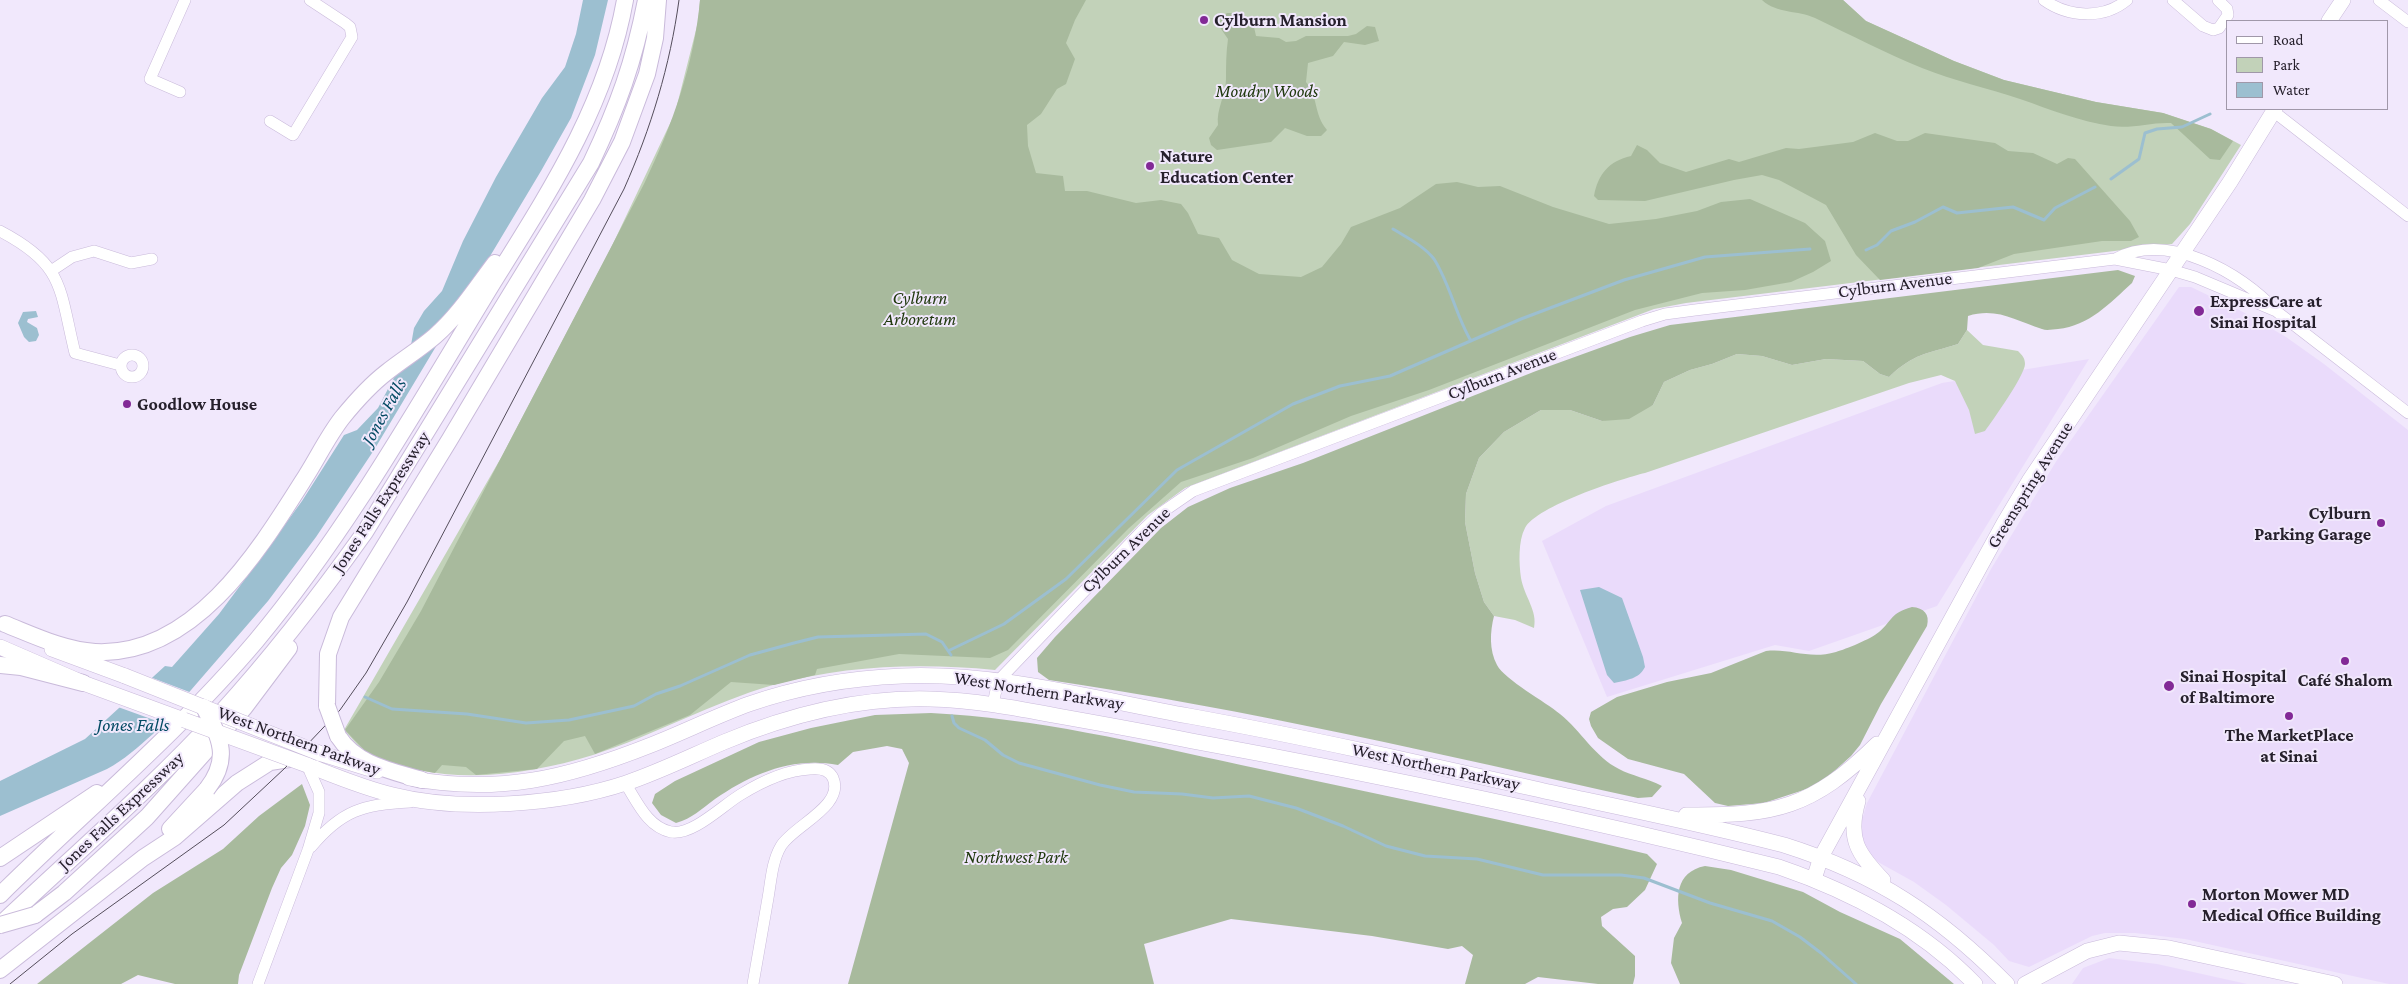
<!DOCTYPE html>
<html>
<head>
<meta charset="utf-8">
<style>
  body { margin:0 }
  #map { position:relative; width:2408px; height:984px; overflow:hidden; background:#f1e8fc; font-family:"Crimson Pro",serif }
  canvas { display:block }
  .legend { position:absolute; left:2226px; top:20px; width:162px; height:90px; box-sizing:border-box; background:#f1e8fc; border:1px solid #a098a9; margin:0; padding:6px 9px; list-style:none; font-size:15px; color:#26202c }
  .legend li { display:flex; align-items:center; gap:10px; height:25px }
  .legend b { width:25px; border:1px solid #a098a9 }
</style>
</head>
<body>
<div id="map">
<canvas width="2408" height="984"></canvas>
<ul class="legend">
<li><b style="height:6px;background:#fff"></b>Road</li>
<li><b style="height:14px;background:#c2d2b9"></b>Park</li>
<li><b style="height:14px;background:#9cbfd0"></b>Water</li>
</ul>
</div>
<script>
const g = document.querySelector('canvas').getContext('2d');
g.lineJoin = 'round';
function fillPath(path, color) { g.fillStyle = color; g.fill(path, 'evenodd'); }
function stroke(path, color, width, dash) { g.strokeStyle = color; g.lineWidth = width; g.lineCap = dash ? 'butt' : 'round'; g.setLineDash(dash || []); g.stroke(path); }
function drawText(font, color, halo, rows, align = 'center') {
  g.font = font + ' "Crimson Pro",serif'; g.lineWidth = 4; g.setLineDash([]); g.textBaseline = 'middle'; g.strokeStyle = halo; g.fillStyle = color; for (const [text, x, y, turn = 0] of rows) {
    g.save(); g.translate(x, y); g.rotate((+turn || 0) * Math.PI / 180); g.textAlign = isNaN(turn) ? turn : align; if (halo) g.strokeText(text, 0, 0); g.fillText(text, 0, 0); g.restore();
  }
}
fillPath(new Path2D(`
  M2179,287h12l52,25 43,25 38,27 84,66v554h-19l-204,-45 -50,-6h-30l-13,3 -63,31 -20,-6 -15,-16 -48,-40 -32,-23 -36,-20 -8,-7 -8,-15 -1,-17 6,-20 124,-234 66,-109z
  M2089,359l-152,247 -128,45 -34,-6 -168,52 -65,-156 64,-35 336,-123z
  M2109,958l48,6 90,20h-175l11,-16z`), '#eadbfb');
fillPath(new Path2D(`
  M700,0h1143l23,21 88,40 50,19 92,22 67,11 48,16 30,16 -51,79 -18,20 -486,59 -32,6 -469,179 -37,27 -153,155c-75,-7 -149,-5 -222,15 -62,18 -118,50 -180,70 -55,17 -118,27 -175,15 -15,-3 -35,-4 -47,-13 -10,-7 -18,-18 -27,-27l158,-274 108,-206 65,-137 23,-91z
  M1967,330l16,15 35,6c4,4 7,7 7,13 0,11 -32,56 -40,67l-10,3 -6,-24 -14,-29 -14,-6 -32,8 -264,90c-25,6 -108,33 -120,55 -7,13 -6,36 -4,50 3,18 17,33 13,50l-19,-8 -21,-4 -10,-14 -9,-29 -10,-51 1,-28 13,-36 25,-26 37,-22h29l32,11 51,-16 11,-23 26,-12 22,-6 25,-10 25,2 30,9 34,-6 37,2 17,13 9,3c25,-24 38,-23 69,-33z`), '#c2d2b9');
fillPath(new Path2D(`
  M700,0h386l-11,20 -9,23 9,16 -9,25 -9,5 -16,25 -14,11 1,21 8,27 27,3 2,15h22l49,12 25,-3 20,4 7,9 10,21 21,4 13,22 27,14 42,3 21,-10 19,-23 10,-17 49,-19 36,-24 21,-2 21,5 22,-1 53,21 56,17 47,-5 41,-8 24,-9 29,-3 55,24 20,18 6,20 -18,11 -22,10 -46,8 -43,3 -67,17 -206,80 -78,26 -98,42 -72,24 -52,46 -121,122 -18,8 -91,-4 -82,15 -2,6 -41,10 -43,-3 -41,33 -95,39 -10,-18 -21,5 -27,28 -61,6 -10,-8 -24,-2 -7,8 -49,-9 -15,-7 -26,-27 34,-48 42,-71 223,-427c28,-58 50,-119 56,-184z
  M1762,0h81l23,21 88,40 50,19 92,22 67,11 48,16 22,12 -13,19 -10,-1 -39,-36c-20,-1 -39,6 -60,3 -30,-4 -62,-17 -91,-27 -33,-11 -66,-18 -98,-31 -37,-15 -71,-33 -107,-50 -17,-8 -38,-4 -53,-18z
  M1227,13h5l5,6 17,8 2,9 23,2 7,4 10,-1 10,-5h42l8,-2 11,-8 8,1 4,14 -14,4 -21,-3 -11,14 -25,7 -2,19c13,16 7,31 21,48l-6,6h-14l-22,-8 -14,14 -54,8 -6,-5 -2,-7 9,-13c-2,-16 8,-30 8,-46 0,-13 0,-26 2,-40l-9,-13 2,-8z
  M1875,133l22,8h11l17,-8 70,10 13,8 25,2 24,11 11,-6 7,1 55,62 9,16 -8,4h-29l-88,13 -36,14 -98,12 -24,-25 -30,-50 -47,-25 -17,-5 -28,5 -89,21 -47,-1 -4,-4c4,-22 15,-35 37,-40l6,-11 10,5 13,13 26,9 43,-13 10,3 47,-14 13,1 54,-7z
  M2118,270l17,6 -3,7c-22,20 -43,43 -74,46 -5,0 -11,2 -16,0 -26,-8 -45,-22 -74,-13l-1,14 -9,14c-31,10 -44,9 -69,33l-9,-3 -17,-13 -37,-2 -34,6 -30,-9 -25,-2 -25,10 -22,6 -26,12 -11,23 -24,14 -27,2 -32,-11h-29l-37,22 -25,26 -13,36 -1,28 10,51 9,29 10,14c-4,16 -5,34 3,49 8,15 49,37 63,49 21,17 35,43 59,55 13,7 28,9 43,17l-10,11 -14,1c-195,-43 -390,-89 -589,-118l-11,-8 -1,-14 18,-21 106,-109 27,-21 42,-19 73,-25 233,-92 94,-34 40,-12z
  M1912,607c12,1 18,7 15,19l-46,78 -21,41 -9,11 -32,29 -55,18 -36,3 -13,-3 -31,-29 -56,-15 -30,-21 -7,-12 -2,-7 2,-7 26,-15 50,-15 44,-9 55,-22c25,-3 42,9 70,1 10,-3 35,-13 43,-20 15,-13 10,-18 33,-25z
  M931,713c103,5 209,30 310,52 135,29 271,56 406,89l10,10 -12,26 -18,17 -14,2 -12,8 1,9 33,30v20l-2,8h-35l-60,-7 -13,7h-60l8,-29 -11,-9 -14,3 -76,-13 -141,-17 -87,25 10,40h-306l61,-221 -7,-14 -15,-3 -34,6 -15,13c-45,-9 -87,9 -123,34 -15,11 -22,19 -39,24l-15,-8 -9,-12 3,-9 20,-13 84,-39 52,-14 64,-13z
  M302,784l8,21 -5,21 -13,29 -11,13 -9,20 -33,87 -1,9h-63l-37,-9 -17,9h-84l116,-91 70,-44 36,-33z
  M1705,866l26,4 72,22 37,20 60,27 54,45h-274l-9,-21 3,-25 8,-15c-7,-24 -7,-51 23,-57z`), '#a8ba9d');
fillPath(new Path2D(`
  M583,0h25l-13,55 -24,63 -30,53 -167,279 -58,87 -48,64 -115,133c-15,13 -29,26 -46,35l-107,47v-35l85,-42 80,-73 7,1 47,-53 38,-51 45,-62 42,-66 13,-5 21,-22 33,-63 3,-17 10,-17 18,-20 21,-50 33,-64 46,-79 23,-31 11,-33z
  M36,311l2,6 -10,2 -1,3 10,6 2,7 -3,6 -7,1 -5,-5 -6,-14 5,-11z
  M1599,587l23,11 21,59 2,10c-6,12 -18,13 -31,16l-7,-8 -27,-85z`), '#9cbfd0');
fillPath(new Path2D(`
  M150,677l42,16 -27,31 -47,-17z`), '#f1e8fc');
stroke(new Path2D(`
  M2111,179l28,-20 6,-26 12,-4 25,-2 28,-13
  M1393,229c13,8 31,17 41,30 16,25 22,57 37,82
  M1866,250l11,-5 14,-14 24,-9 28,-15 14,6 56,-6 31,13 11,-12 40,-21
  M950,650l54,-26 62,-45 111,-109 116,-66 47,-18 50,-10 131,-57 103,-39 81,-23 105,-8
  M365,697l27,12 75,5 59,9 43,-3 65,-14 22,-12 24,-8 70,-31 44,-12 24,-6 108,-3 16,8 9,13
  M952,716l2,7 5,5 26,12 18,15 16,8 81,22 34,7 48,2 31,4 36,-2 47,12 47,18 43,20 39,10 52,3 66,16h78l23,3 66,25 62,18 28,16 21,16 35,31`), '#9cbfd0', 3);
const minor = new Path2D(`
  M2044,0c24,17 59,20 83,0
  M2173,0l30,26 10,4 6,-2 9,-13 -1,-6 -9,-9
  M2379,0l29,22
  M180,92l-30,-13 35,-79
  M2273,111l135,105
  M270,121l23,14 59,-98 -2,-10 -5,-4 -35,-23
  M0,231c65,34 59,57 75,122l45,12
  M2115,259c52,-28 126,13 161,52l132,102
  M51,271l21,-14 22,-6 37,12 21,-4
  M121 366a11 11 0 1 1 22 0a11 11 0 1 1-22 0Z
  M993,704l5,-23 144,-150 19,-18 32,-22 449,-170 23,-7 30,-4 420,-51 56,11 24,7 81,34
  M625,783c12,18 22,44 46,49 21,4 51,-26 69,-37 21,-13 45,-25 70,-26 9,-1 19,0 23,9 12,28 -40,48 -52,68 -9,15 -10,35 -13,52 -5,28 -10,57 -15,86
  M311,847c30,-36 52,-43 99,-45
  M258,984l50,-134 11,-37v-21l-12,-27`);
const major = new Path2D(`
  M2329,21l14,-21
  M0,647l83,36 101,37
  M52,649l73,27
  M319,753l58,18
  M307,765c28,11 56,23 86,30 67,17 167,10 233,-12 33,-11 65,-27 98,-41 65,-27 135,-45 206,-43 43,1 86,9 128,17 45,8 90,16 134,25 197,36 393,78 587,126 73,25 142,61 196,117
  M409,778c89,17 159,0 242,-33 33,-13 65,-29 98,-41 49,-17 101,-26 153,-28 95,-4 193,23 287,40 121,22 240,49 360,76 79,17 158,33 235,53 92,29 155,70 223,139
  M1858,801c-11,38 0,53 25,79
  M1686,815c89,1 126,-7 191,-71
  M1814,879l7,-22 183,-334 25,-42 201,-299 45,-73
  M2025,984l62,-33 32,-8 50,5 166,36`);
const highway = new Path2D(`
  M5,624c30,12 59,26 90,28 100,5 165,-103 211,-176 12,-19 22,-40 36,-58 13,-16 28,-33 45,-46 15,-12 33,-23 48,-36 24,-21 41,-48 60,-73
  M0,665l21,2 62,16
  M327,706l1,-52 13,-37 109,-178 142,-239 30,-58 25,-68 8,-36 3,-38
  M338,736c18,29 54,35 84,44
  M170,829l37,-40
  M0,858l97,-65
  M0,895c86,-85 178,-162 256,-254 90,-108 160,-232 233,-352 57,-92 117,-181 136,-289
  M35,915l29,-22 83,-76 97,-109 45,-60
  M0,925c74,-70 152,-137 221,-212 52,-57 99,-118 144,-181l226,-369c27,-57 43,-101 55,-163
  M0,970l143,-112 32,-21 62,-54 33,-21 19,-3`);
stroke(minor, '#c9bada', 12);
stroke(major, '#c9bada', 16);
stroke(highway, '#c9bada', 18);
stroke(minor, '#fff', 11);
stroke(major, '#fff', 15);
stroke(highway, '#fff', 16);
stroke(new Path2D(`
  M10,984l62,-50 152,-109 61,-57 55,-58 26,-37 41,-71 217,-413c27,-61 46,-123 55,-189`), '#544d5b', 1);
const majorBridge = new Path2D(`
  M125,676l194,77
  M184,720l123,45`);
const highwayBridge = new Path2D(`
  M327,706l11,30
  M204,707c16,31 27,51 3,82
  M0,925l35,-10`);
stroke(majorBridge, '#c9bada', 16, []);
stroke(highwayBridge, '#c9bada', 18, []);
stroke(majorBridge, '#fff', 15);
stroke(highwayBridge, '#fff', 16);
for (const [x, y, r, color] of [
  [1204,20,5,"#822996"],
  [1150,166,5,"#822996"],
  [2199,311,6,"#822996"],
  [127,404,5,"#822996"],
  [2381,523,5,"#822996"],
  [2345,661,5,"#822996"],
  [2169,686,6,"#822996"],
  [2289,716,5,"#822996"],
  [2192,904,5,"#822996"]
]) { const dot = new Path2D(); dot.arc(x, y, r, 0, 2 * Math.PI); g.fillStyle = color; g.fill(dot); stroke(dot, '#f1e8fc', 2); }
drawText('bold 18px', '#26202c', '#f1e8fc', [
  ["Cylburn Mansion",1214,20],
  ["Nature",1160,156],
  ["Education Center",1160,177],
  ["ExpressCare at",2210,301],
  ["Sinai Hospital",2210,322],
  ["Goodlow House",137,404],
  ["Cylburn",2371,513,"right"],
  ["Parking Garage",2371,534,"right"],
  ["Sinai Hospital",2180,676],
  ["of Baltimore",2180,697],
  ["Café Shalom",2345,680,"center"],
  ["The MarketPlace",2289,735,"center"],
  ["at Sinai",2289,756,"center"],
  ["Morton Mower MD",2202,894],
  ["Medical Office Building",2202,915]
], 'left');
drawText('italic 18px', '#20390e', '#f1e8fc', [
  ["Moudry Woods",1267,91],
  ["Cylburn",920,298],
  ["Arboretum",920,319],
  ["Northwest Park",1016,857]
]);
drawText('18px', '#26202c', '#f1e8fc', [
  ["Cylburn Avenue",1895,285,-7],
  ["Cylburn Avenue",1502,374,-21],
  ["Greenspring Avenue",2030,485,-58],
  ["Jones Falls Expressway",381,502,-57],
  ["Cylburn Avenue",1126,550,-44],
  ["West Northern Parkway",1039,691,9],
  ["West Northern Parkway",299,741,20],
  ["West Northern Parkway",1436,767,12],
  ["Jones Falls Expressway",121,811,-43]
]);
drawText('italic 19px', '#034a63', '#f1e8fc', [
  ["Jones Falls",384,412,-61],
  ["Jones Falls",133,725]
]);
</script>
</body>
</html>
